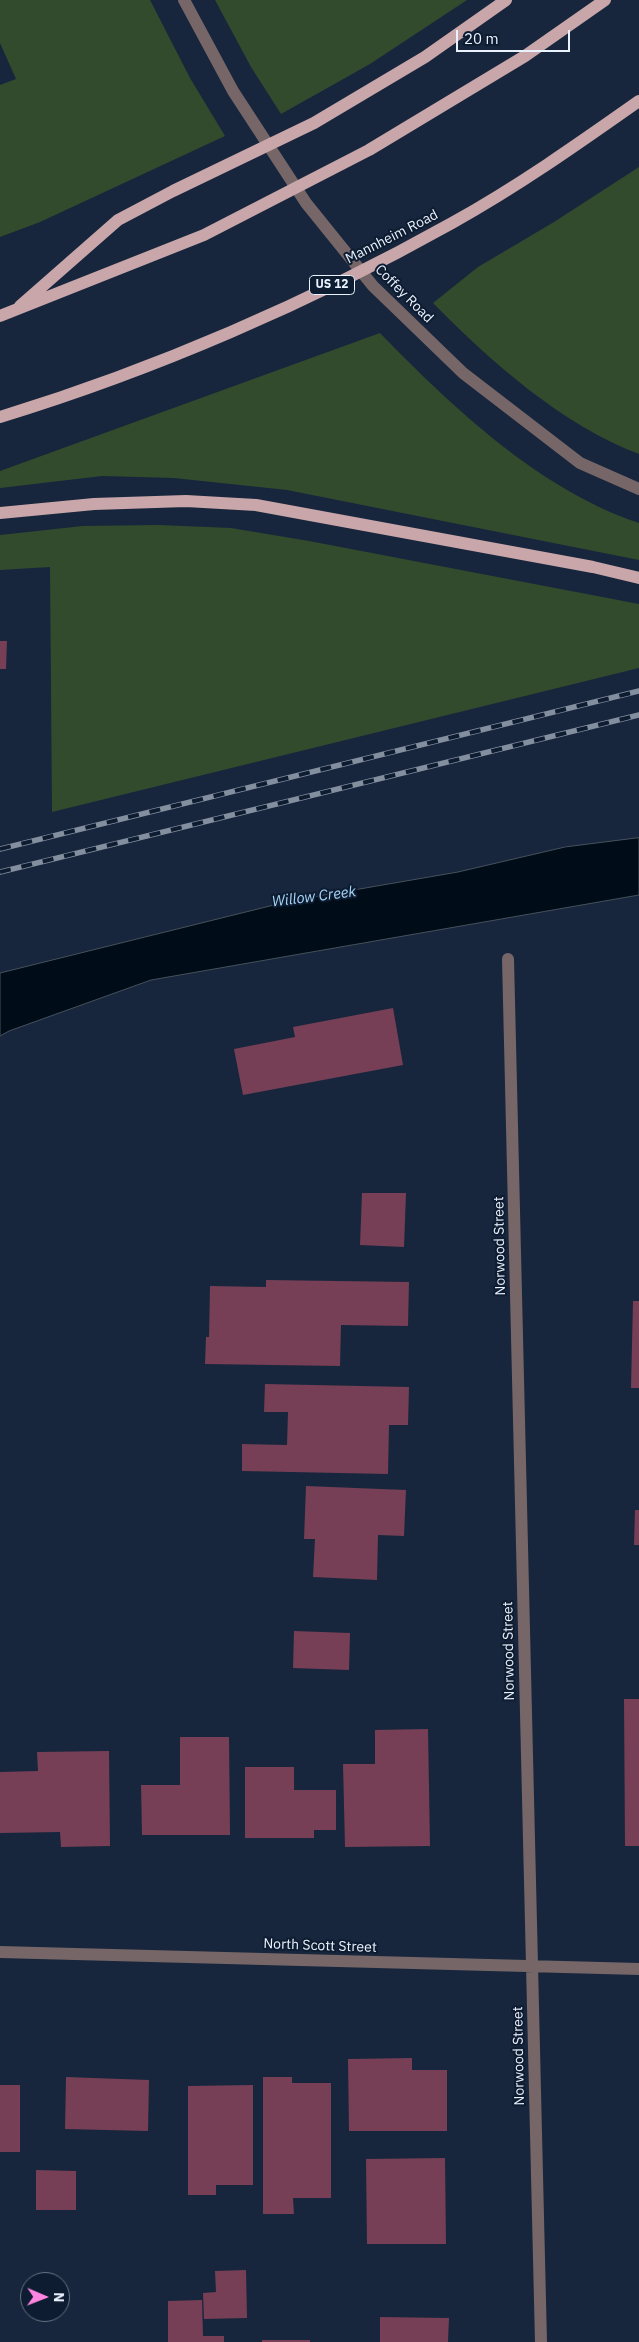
<!DOCTYPE html>
<html>
<head>
<meta charset="utf-8">
<style>
  body { margin:0 }
  #map { position:relative; width:639px; height:2342px; overflow:hidden; background:#17263c; font-family:"IBM Plex Sans",sans-serif }
  canvas { display:block }
  .north { position:absolute; left:20px; top:2272px; width:50px; height:50px; box-sizing:border-box; background:#0e1c31; border:1px solid #667283; border-radius:50%; rotate:91deg; font-size:14px; font-weight:700; line-height:20px; text-align:center; color:#eaf2fe }
  .north::after { content:''; display:block; margin:auto; width:18px; height:22px; background:#fe85e0; clip-path:polygon(50% 0,100% 100%,50% 72%,0 100%) }
  .scale { position:absolute; left:456px; top:30px; width:114px; height:22px; box-sizing:border-box; border:2px solid #eaf2fe; border-top:0; padding-left:6px; font-size:15px; line-height:18px; white-space:nowrap; color:#eaf2fe; -webkit-text-stroke:4px #0e1c31; paint-order:stroke }
</style>
</head>
<body>
<div id="map">
<canvas width="639" height="2342"></canvas>
<div class="north">N</div>
<div class="scale">20 m</div>
</div>
<script>
const g = document.querySelector('canvas').getContext('2d');
g.lineJoin = 'round';
function fillPath(path, color) { g.fillStyle = color; g.fill(path, 'evenodd'); }
function stroke(path, color, width, dash) { g.strokeStyle = color; g.lineWidth = width; g.lineCap = dash ? 'butt' : 'round'; g.setLineDash(dash || []); g.stroke(path); }
function drawText(font, color, halo, rows, align = 'center') {
  g.font = font + ' "IBM Plex Sans",sans-serif'; g.lineWidth = 4; g.setLineDash([]); g.textBaseline = 'middle'; g.strokeStyle = halo; g.fillStyle = color; for (const [text, x, y, turn = 0] of rows) {
    g.save(); g.translate(x, y); g.rotate((+turn || 0) * Math.PI / 180); g.textAlign = isNaN(turn) ? turn : align; if (halo) g.strokeText(text, 0, 0); g.fillText(text, 0, 0); g.restore();
  }
}
fillPath(new Path2D(`
  M0,0h150l40,78 35,58 -185,86 -40,15v-152l16,-6 -16,-36z
  M215,0h252l-97,64 -89,50 -30,-47z
  M639,167v287c-76,-28 -150,-94 -206,-151l45,-36 76,-45z
  M380,333c72,74 160,157 259,190v37l-352,-70 -113,-12 -72,-2 -102,12v-17z
  M159,525l72,3 78,13 330,63v64l-587,144 -2,-245 -50,3v-35l83,-9z`), '#334b2d');
const water = new Path2D(`
  M639,838v57l-488,85 -142,51 -9,5v-63l290,-72 168,-29 107,-25z`);
fillPath(water, '#000c17');
stroke(water, '#46515c', 1);
fillPath(new Path2D(`
  M0,641h7l-1,28h-6z
  M393,1008l10,57 -160,30 -9,-46 61,-12 -2,-10z
  M362,1193h44l-2,54 -44,-2z
  M266,1280l143,2 -1,44 -67,-1 -1,41 -135,-2 1,-27h3l1,-51 56,1z
  M633,1301h6v87h-8z
  M265,1384l144,3 -1,38h-19l-1,49 -146,-3v-27l45,1 1,-33h-24z
  M306,1486l100,4 -2,46 -26,-1 -1,45 -64,-3 2,-38h-11z
  M635,1510h4v35h-5z
  M294,1631l56,2 -1,37 -56,-2z
  M624,1699h15v147h-14z
  M428,1729l2,117 -85,1 -2,-83h32v-34z
  M180,1737h49l1,98h-88l-1,-50h39z
  M109,1751l1,95 -49,1 -1,-15 -60,1v-61l38,-1 -1,-19z
  M245,1767h49v23h42v40h-22v8h-69z
  M412,2058v12h35v61h-98l-1,-72z
  M66,2077l83,3 -1,51 -83,-2z
  M263,2077h29v6h39v115h-38l1,16h-31z
  M0,2085h20v67h-20z
  M253,2085v100h-37v10h-28v-109z
  M445,2158l1,86h-79l-1,-85z
  M36,2170l40,1v39h-40z
  M246,2270l1,48 -43,1 -1,-26 13,-1 -1,-21z
  M202,2300l1,36h21v6h-56v-41z
  M380,2317l69,1 -1,24h-68z
  M262,2340h48v2h-48z`), '#763f55');
stroke(new Path2D(`
  M184,0l49,91 73,112 67,83 90,87 117,90 59,26
  M508,959l33,1383
  M0,1952l639,17`), '#766667', 12);
stroke(new Path2D(`
  M20,306l98,-86 55,-29 141,-68 111,-66 81,-57
  M0,316l204,-81 165,-85 156,-94 80,-56
  M0,417c154,-47 311,-115 452,-194 65,-36 126,-79 187,-122
  M0,513l94,-9 92,-3 70,4 337,62 46,11`), '#c8a6a9', 12);
const rail = new Path2D(`
  M0,849l639,-158
  M0,872l639,-157`);
stroke(rail, '#838e9f', 5.5);
stroke(rail, '#0e1c31', 4, [11]);
for (const [x, y, w] of [
  [332,285,45]
]) { const box = new Path2D(); box.roundRect(x - w / 2, y - 9.5, w, 19, 4); g.fillStyle = '#0e1c31'; g.fill(box); stroke(box, '#eaf2fe', 1); }
drawText('bold 12px', '#eaf2fe', null, [
  ["US 12",332,285]
]);
drawText('14px', '#eaf2fe', '#0e1c31', [
  ["Mannheim Road",392,237,-27],
  ["Coffey Road",404,294,45],
  ["Norwood Street",500,1246,-91],
  ["Norwood Street",509,1651,-91],
  ["North Scott Street",320,1946,2],
  ["Norwood Street",519,2056,-91]
]);
drawText('italic 15px', '#a7d5f7', '#0e1c31', [
  ["Willow Creek",314,897,-7]
]);
</script>
</body>
</html>
